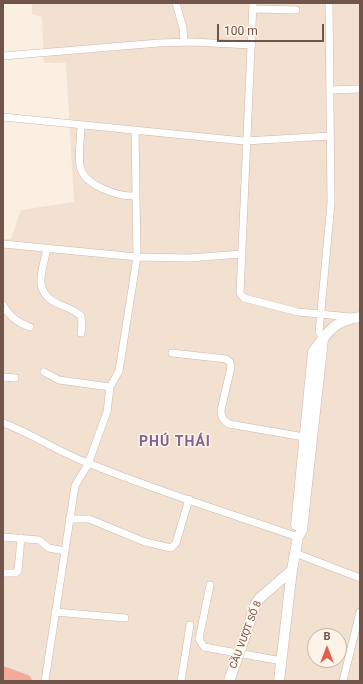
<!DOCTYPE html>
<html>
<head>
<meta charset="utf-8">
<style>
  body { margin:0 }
  #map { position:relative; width:363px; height:684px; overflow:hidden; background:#fbefe2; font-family:Roboto,sans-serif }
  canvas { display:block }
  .frame { position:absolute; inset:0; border:4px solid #71544a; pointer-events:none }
  .north { position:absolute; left:307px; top:628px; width:40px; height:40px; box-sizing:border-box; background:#fef3e8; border:1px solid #c6b3a9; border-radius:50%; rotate:0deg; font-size:11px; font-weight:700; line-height:16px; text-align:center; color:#71544a }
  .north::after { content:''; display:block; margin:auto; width:14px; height:18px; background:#e05f4b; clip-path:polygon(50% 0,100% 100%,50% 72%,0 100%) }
  .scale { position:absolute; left:217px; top:24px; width:107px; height:18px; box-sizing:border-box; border:2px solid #71544a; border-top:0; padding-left:5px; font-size:12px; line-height:14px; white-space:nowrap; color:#71544a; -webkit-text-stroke:3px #fef3e8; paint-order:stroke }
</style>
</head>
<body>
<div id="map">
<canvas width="363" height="684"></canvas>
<div class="frame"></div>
<div class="north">B</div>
<div class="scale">100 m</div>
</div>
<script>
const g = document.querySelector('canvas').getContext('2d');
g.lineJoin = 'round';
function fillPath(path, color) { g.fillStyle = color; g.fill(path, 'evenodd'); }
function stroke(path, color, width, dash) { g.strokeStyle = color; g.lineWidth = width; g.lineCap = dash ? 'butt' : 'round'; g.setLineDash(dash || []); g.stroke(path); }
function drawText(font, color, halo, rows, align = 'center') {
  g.font = font + ' Roboto,sans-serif'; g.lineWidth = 3; g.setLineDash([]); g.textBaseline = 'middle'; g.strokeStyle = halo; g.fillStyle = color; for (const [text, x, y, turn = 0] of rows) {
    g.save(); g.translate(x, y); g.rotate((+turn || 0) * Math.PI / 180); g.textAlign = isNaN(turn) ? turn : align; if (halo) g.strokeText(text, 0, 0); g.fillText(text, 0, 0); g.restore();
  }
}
fillPath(new Path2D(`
  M32,3h328v678h-357v-442h8l10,-29 53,-8 -8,-139h-22l-2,-46 -10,-3zM315,636h24v24h-24z`), '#f2e0d1');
const street = new Path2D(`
  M176,3l7,25 1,14
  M253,3l-13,290 4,5 54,14 53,5
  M254,9l42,1
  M3,56l156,-13 33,-1 60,3
  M330,90l30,-1
  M3,117l241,24 86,-5
  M81,125c0,13 -3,28 -1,41 4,20 39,31 56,30
  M3,244l134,13 53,1 51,-4
  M47,249c-5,22 -15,43 11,55 8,3 17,6 23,12l1,9 -1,8
  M3,305c6,11 14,18 27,22
  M323,339l-4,-7 12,-129 -2,-200
  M172,353l54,6 4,3 1,5 -10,43c0,7 2,10 8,14l75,13
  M44,372l15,8 51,7
  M3,377l12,1
  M3,423c30,11 55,29 85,40 69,28 140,50 210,74
  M69,519h20l56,23 26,6 5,-5 13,-44
  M3,537l36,3 10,8 16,3
  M295,553l65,25
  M3,573h12l3,-2 3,-33
  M210,585l-11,54 5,8 78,14
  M55,612l70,6
  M45,681l30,-195 13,-22 19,-52 3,-25 9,-16 18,-114 -2,-127
  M181,681l9,-56
  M343,681l17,-69`);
const secondary = new Path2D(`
  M296,525l17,-173c14,-19 21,-32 47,-35
  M244,639l12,-36 4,-5 32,-28
  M279,681l13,-111 6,-33 4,-7 21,-191`);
const highway = new Path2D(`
  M3,673l22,8`);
stroke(street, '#ceb8ac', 8);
stroke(secondary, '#d0b7a9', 11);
stroke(highway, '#d7cfcc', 14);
stroke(street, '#fff', 7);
stroke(secondary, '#fff', 10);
stroke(highway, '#f3aa9b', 13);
const secondaryBridge = new Path2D(`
  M229,681l15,-42`);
stroke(secondaryBridge, '#d0b7a9', 11, []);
stroke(secondaryBridge, '#fff', 10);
drawText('10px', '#71544a', '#fef3e8', [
  ["CẦU VƯỢT SỐ 8",246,635,-69]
]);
g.letterSpacing = '1px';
drawText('bold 14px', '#806594', '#fef3e8', [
  ["PHÚ THÁI",175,442]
]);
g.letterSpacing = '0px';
</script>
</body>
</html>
